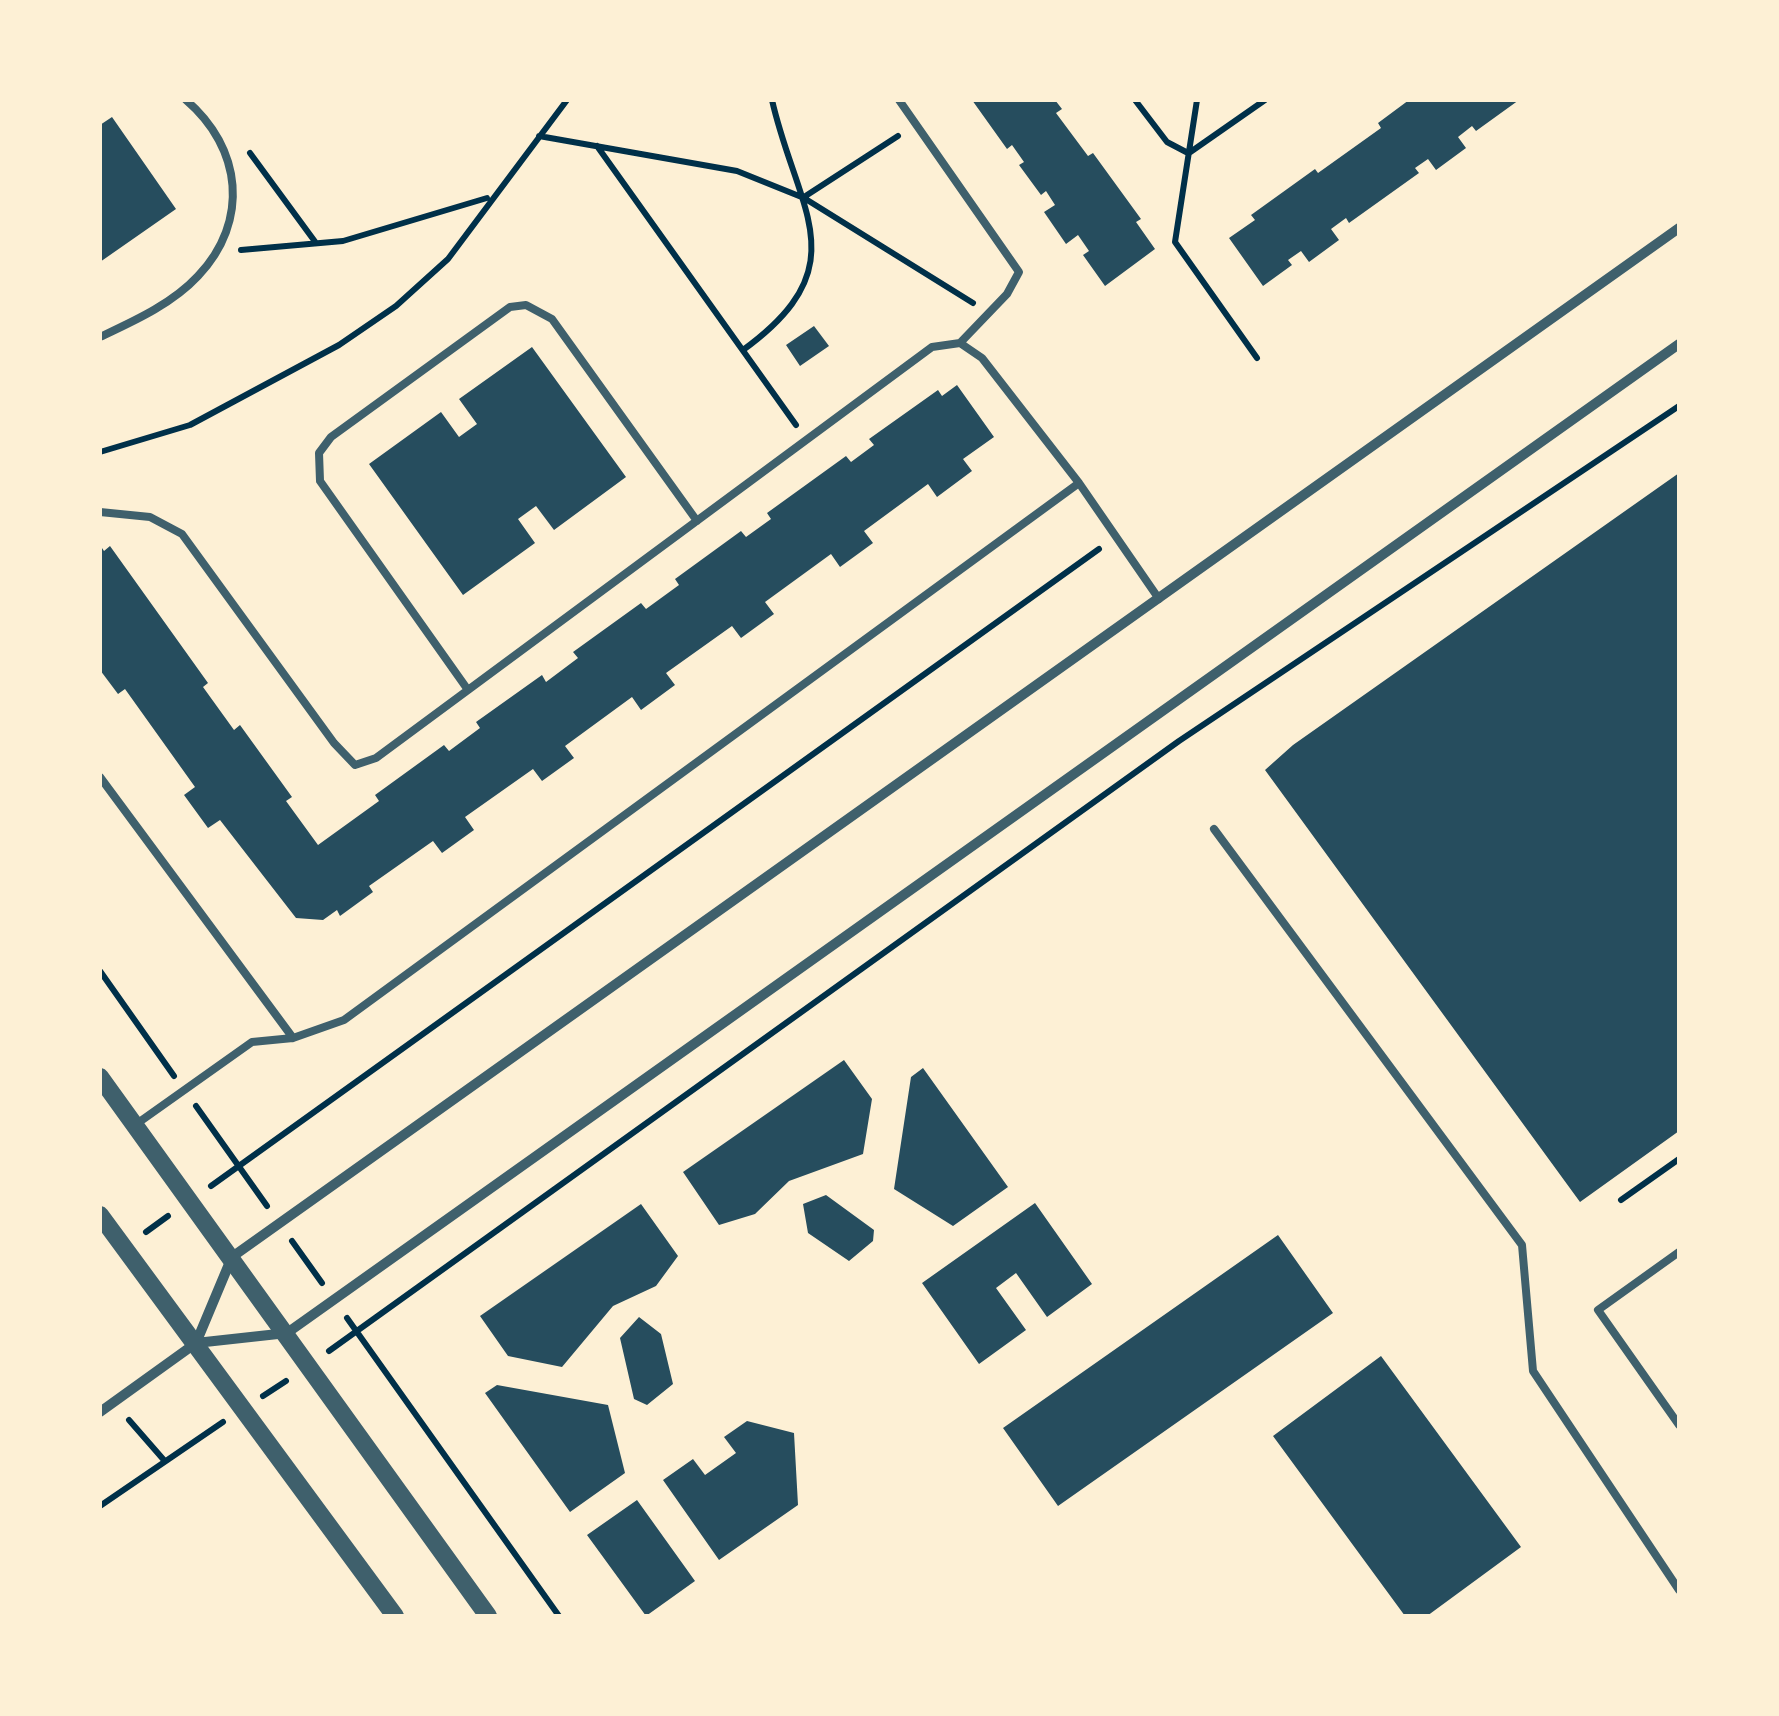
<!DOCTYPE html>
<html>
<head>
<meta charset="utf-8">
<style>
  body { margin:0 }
  #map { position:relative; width:1779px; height:1716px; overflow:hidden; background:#fdf0d5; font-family:Helvetica,sans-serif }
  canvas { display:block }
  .frame { position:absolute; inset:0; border:102px solid #fdf0d5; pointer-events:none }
</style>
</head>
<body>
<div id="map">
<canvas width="1779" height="1716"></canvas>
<div class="frame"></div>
</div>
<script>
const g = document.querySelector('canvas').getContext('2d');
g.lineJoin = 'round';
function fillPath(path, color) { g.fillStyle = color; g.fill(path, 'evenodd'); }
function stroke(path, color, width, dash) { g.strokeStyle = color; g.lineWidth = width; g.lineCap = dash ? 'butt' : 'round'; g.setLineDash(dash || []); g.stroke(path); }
fillPath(new Path2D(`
  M972,100h83l7,9 -6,4 32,43 5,-3 48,66 -5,3 19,27 -50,37 -22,-31 6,-4 -11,-16 -12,9 -22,-32 11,-7 -9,-14 -5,4 -22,-30 5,-3 -12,-17 -5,4z
  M1409,100h110l-43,31 -4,-5 -14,11 8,11 -30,22 -8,-11 -13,9 4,5 -70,50 -3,-5 -15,11 8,11 -30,22 -8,-11 -13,9 4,5 -29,21 -34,-48 26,-18 -4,-5 64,-46 3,4 63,-45 -3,-5z
  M112,117l64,92 -76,53v-137z
  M814,326l15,20 -29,20 -14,-21z
  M532,347l94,130 -72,53 -18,-24 -18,13 17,24 -72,52 -94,-131 72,-52 18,25 18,-13 -18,-25z
  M957,385l37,52 -31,22 9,12 -35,26 -9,-13 -64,47 9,12 -33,24 -9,-13 -66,48 9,12 -33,24 -9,-12 -66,47 9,12 -34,25 -9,-13 -67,49 9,12 -32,23 -9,-12 -68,48 9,13 -32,23 -9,-12 -64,45 4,6 -33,24 -3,-6 -14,10 -27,-2 -76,-98 -12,8 -24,-33 11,-8 -70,-98 -7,5 -18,-24v-125l4,6 6,-5 98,137 -5,4 31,43 6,-5 52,72 -6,4 32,44 61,-44 -4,-6 69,-50 5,6 31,-23 -4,-6 66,-47 4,7 32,-24 -5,-6 68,-49 5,6 33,-24 -4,-6 66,-48 5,6 25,-18 -4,-6 79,-57 5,6 23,-17 -5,-6 69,-49 4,6z
  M1679,473v658l-99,71 -315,-432 28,-25z
  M844,1060l28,39 -9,55 -74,27 -34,33 -36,11 -36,-53z
  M923,1068l85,119 -55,39 -59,-37 17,-112z
  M826,1195l48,35 -1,11 -24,20 -41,-28 -5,-29z
  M1035,1203l57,81 -45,33 -31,-44 -20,15 30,42 -47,34 -57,-81z
  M641,1204l37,52 -22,30 -43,20 -51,61 -54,-11 -28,-40z
  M1278,1235l55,78 -275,193 -55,-78z
  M639,1317l22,17 12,50 -26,21 -13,-6 -14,-61z
  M1381,1356l140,191 -94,69h-22l-132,-180z
  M497,1385l111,20 17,68 -55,39 -85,-119z
  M747,1421l47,12 4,72 -79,55 -56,-80 30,-21 12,16 31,-22 -12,-16z
  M637,1500l58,81 -49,35 -59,-81z`), '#264d5e');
stroke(new Path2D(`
  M1135,100l32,42 21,11
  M1197,100l-22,142 82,116
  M539,136l198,35 67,27 169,105
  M597,146l199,279
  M250,153l66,90
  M1189,153l76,-53
  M804,197l94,-61
  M241,250l102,-9 144,-43
  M743,350c117,-85 54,-139 29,-250
  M100,452l90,-27 149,-80 57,-39 52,-47 119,-159
  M100,971l74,105
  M196,1106l71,100
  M211,1186l888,-637
  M1621,1200l58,-41
  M146,1232l22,-16
  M292,1241l30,42
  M347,1318l212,298
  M329,1351l850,-610 500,-335
  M263,1396l23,-15
  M129,1420l34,39
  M100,1506l123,-84`), '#003049', 6);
stroke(new Path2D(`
  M899,100l120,172 -12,22 -47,49
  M100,337c34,-16 72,-33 98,-61 52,-55 44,-128 -12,-176
  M100,512l50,5 32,17 152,209 21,22 21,-7 556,-411 28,-4 22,15 97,125 80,116
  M468,690l-148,-209 -1,-28 12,-16 179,-130 16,-2 26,14 145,202
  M100,777l193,261
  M1214,829l308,416 11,126 146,219
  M135,1125l117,-83 41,-4 51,-18 735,-537
  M1679,1252l-81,58 81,115`), '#3f606c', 8);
stroke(new Path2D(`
  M196,1343l36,-86 1447,-1029
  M100,1412l96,-69 91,-10 1392,-989`), '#3f606c', 10);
stroke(new Path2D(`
  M100,1077l388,539
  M100,1215l295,401`), '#3f606c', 18);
</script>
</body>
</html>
